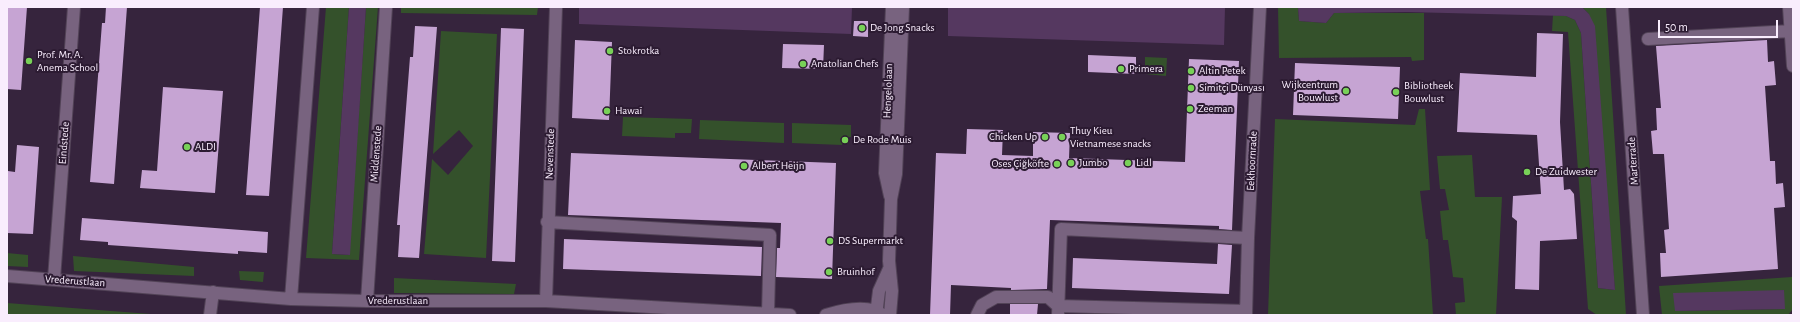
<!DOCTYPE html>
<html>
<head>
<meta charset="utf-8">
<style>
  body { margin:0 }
  #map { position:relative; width:1800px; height:322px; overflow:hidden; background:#36243d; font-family:"Alegreya Sans",sans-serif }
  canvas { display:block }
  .frame { position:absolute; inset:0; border:8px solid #f9edfd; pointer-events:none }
  .scale { position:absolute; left:1658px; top:20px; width:120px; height:18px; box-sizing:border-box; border:2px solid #f9edfd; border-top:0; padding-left:5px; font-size:12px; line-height:14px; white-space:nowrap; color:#f9edfd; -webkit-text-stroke:3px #2c1b32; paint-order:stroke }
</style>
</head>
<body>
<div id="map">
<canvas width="1800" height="322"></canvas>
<div class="frame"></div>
<div class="scale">50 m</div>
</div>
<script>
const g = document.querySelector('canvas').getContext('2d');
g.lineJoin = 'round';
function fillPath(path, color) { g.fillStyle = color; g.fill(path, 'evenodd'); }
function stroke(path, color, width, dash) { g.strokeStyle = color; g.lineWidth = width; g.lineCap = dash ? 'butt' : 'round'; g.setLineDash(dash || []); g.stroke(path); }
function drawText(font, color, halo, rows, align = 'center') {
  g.font = font + ' "Alegreya Sans",sans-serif'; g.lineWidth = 4; g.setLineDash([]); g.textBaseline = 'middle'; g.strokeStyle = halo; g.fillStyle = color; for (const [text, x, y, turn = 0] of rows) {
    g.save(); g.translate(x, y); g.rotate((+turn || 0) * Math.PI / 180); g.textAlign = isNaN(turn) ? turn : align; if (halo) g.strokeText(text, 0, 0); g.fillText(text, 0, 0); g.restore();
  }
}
fillPath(new Path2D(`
  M326,7h23l-17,247 17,1 17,-248h12l-19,253 -53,-2z
  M401,7h137l-1,8 -136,-2z
  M1278,7h20l1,14 27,2 8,-10h90v47l-12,1 -1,-4 -132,1z
  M1582,7h24l20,308h-29l-9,-6 -20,-277 -16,-1 1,-16 13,1 9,4 6,13 17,255 17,2 -26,-276z
  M441,31l56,3 -11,224 -62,-4 8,-95 16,16 25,-29 -14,-16 -26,24z
  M1145,57l22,1 -1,18 -21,-2z
  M1419,109h6l5,81 -10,1 6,48h2l5,76h-165l7,-196 140,6z
  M623,117l69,2 -1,14h-16v5l-53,-2z
  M700,120l84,3v20l-85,-4z
  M792,123l59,2v12h-9v8l-50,-2z
  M1472,155l3,42h27l-6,118h-40l-1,-12 10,-1 -2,-24 -10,-1 -5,-37h-5l-3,-29 9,-1 -4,-21h-5l-3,-33z
  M7,253l21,2v12l-21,-1z
  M73,256l121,11v9l-120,-5z
  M239,271l25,1 -1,10 -23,-2z
  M1792,277l1,32 -5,6h-126l-3,-29zM1784,290v19l-109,2z
  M394,278l122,6 -2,10 -120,-1z
  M7,303l157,12h-157z`), '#34512b');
fillPath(new Path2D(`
  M349,7h17l-16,248 -18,-1z
  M579,7h273l-1,27 -272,-10z
  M948,7h277l-1,38 -276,-9z
  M1298,7h284l7,7 6,12 20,264 -17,-2 -17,-255 -6,-13 -9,-4 -159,-4 -73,1 -8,10 -27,-2z
  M1784,290l1,19 -110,2 -2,-18z`), '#553860');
fillPath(new Path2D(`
  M7,7h20l-6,83 -14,-1z
  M106,7h21l-13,177 -24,-2 12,-159h3z
  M260,7h23l-14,189 -23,-1z
  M854,21h14v16l-15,-1z
  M415,26l22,1 -18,231 -21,-1 2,-32h-3l13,-168h3z
  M501,28l23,1 -9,233 -23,-1z
  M1537,33l26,1 -3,88 4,68 6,-1 4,5 3,45 -37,2 -1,49 -24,-1 2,-68 -5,-4 1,-21 28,-2 -4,-59 -80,-3 3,-59 76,4z
  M575,40l37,2 -3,78 -37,-2z
  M1767,40l1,22 6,-1 2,24 -11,1 5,75h5l1,23 7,-1 2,24 -11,1 4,61 -117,8 -1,-24h6l-2,-23 5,-1 -5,-75h-11l-2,-23 6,-1 -1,-22h5l-5,-62z
  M783,44l41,1 -1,24 -41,-1z
  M1088,55l48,2v17l-48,-2z
  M1189,59l50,2 -7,169 -13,-1v-3l-169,-6 -3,69 -36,1v-2l-60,-3 -1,30h-20l6,-162 30,1 1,-25 36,1 -1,25 31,1v-24l37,1 -1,25 116,4z
  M1295,63l105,4 -2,52 -105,-4z
  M163,87l60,4 -8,102 -75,-5 2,-18 15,1z
  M17,145l22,2 -6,87 -26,-1 1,-62 7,1z
  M571,153l265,10 -4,116 -56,-2 1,-29h3l1,-25 -213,-8z
  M82,218l186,14 -1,21 -29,-2v3l-130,-9v-3l-28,-2z
  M564,239l198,8 -1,29 -198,-7z
  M1218,244l14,1 -3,49 -157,-6 1,-30 144,6z
  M1010,304h28l-1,11h-27z`), '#c6a4d3');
const minor = new Path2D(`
  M1622,7l21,308
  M1789,7l4,59
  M1648,39l143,-8
  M890,196l-5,-23 7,-166
  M547,222l223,13 -2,79
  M7,276l284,23 76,2h179l244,14
  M54,279l20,-272
  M291,299l22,-292
  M367,301l19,-294
  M546,301l10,-294
  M1058,306l188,5
  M210,315l3,-23
  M826,315c16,-5 42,-11 57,0
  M876,315l3,-24 10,-22
  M890,315l2,-24 -3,-30 2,-62 5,-25 7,-167
  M977,315l5,-10 14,-8h52l10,9
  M1058,315l3,-86 187,9
  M1246,315l2,-77 12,-231`);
stroke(minor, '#524357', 14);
stroke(minor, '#78637f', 12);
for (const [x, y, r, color] of [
  [862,28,4,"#78d158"],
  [610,51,4,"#78d158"],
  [29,61,4,"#78d158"],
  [803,64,4,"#78d158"],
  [1121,69,4,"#78d158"],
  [1191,71,4,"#78d158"],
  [1191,88,4,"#78d158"],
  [1346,91,4,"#78d158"],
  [1396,92,4,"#78d158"],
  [1190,109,4,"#78d158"],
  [607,111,4,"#78d158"],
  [1045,137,4,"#78d158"],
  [1062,137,4,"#78d158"],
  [845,140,4,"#78d158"],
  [187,147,4,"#78d158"],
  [1071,163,4,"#78d158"],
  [1128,163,4,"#78d158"],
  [1057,164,4,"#78d158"],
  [744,166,4,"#78d158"],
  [1527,172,4,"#78d158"],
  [830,241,4,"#78d158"],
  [829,272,4,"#78d158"]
]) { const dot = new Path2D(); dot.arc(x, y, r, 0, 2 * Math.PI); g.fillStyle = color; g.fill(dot); stroke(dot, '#2c1b32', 1.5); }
drawText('11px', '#f9edfd', '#2c1b32', [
  ["De Jong Snacks",870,28],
  ["Stokrotka",618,51],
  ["Prof. Mr. A.",37,55],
  ["Anema School",37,68],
  ["Anatolian Chefs",811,64],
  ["Primera",1129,69],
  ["Altin Petek",1199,71],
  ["Wijkcentrum",1338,85,"right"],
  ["Bouwlust",1338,98,"right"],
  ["Bibliotheek",1404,86],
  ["Bouwlust",1404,99],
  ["Simitçi Dünyası",1199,88],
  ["Zeeman",1198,109],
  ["Hawaï",615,111],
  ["Thuy Kieu",1070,131],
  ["Vietnamese snacks",1070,144],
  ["Chicken Up",1037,137,"right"],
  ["De Rode Muis",853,140],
  ["ALDI",195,147],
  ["Jumbo",1079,163],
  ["Lidl",1136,163],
  ["Oses Çiğköfte",1049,164,"right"],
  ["Albert Heijn",752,166],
  ["De Zuidwester",1535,172],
  ["DS Supermarkt",838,241],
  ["Bruinhof",837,272]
], 'left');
drawText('11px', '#f9edfd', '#2c1b32', [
  ["Hengelolaan",888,91,-88],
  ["Eindstede",64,143,-86],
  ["Middenstede",376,154,-86],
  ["Nevenstede",550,154,-88],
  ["Eekhoornrade",1252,161,-87],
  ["Marterrade",1633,161,-94],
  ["Vrederustlaan",75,281,4],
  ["Vrederustlaan",398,301]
]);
</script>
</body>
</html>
